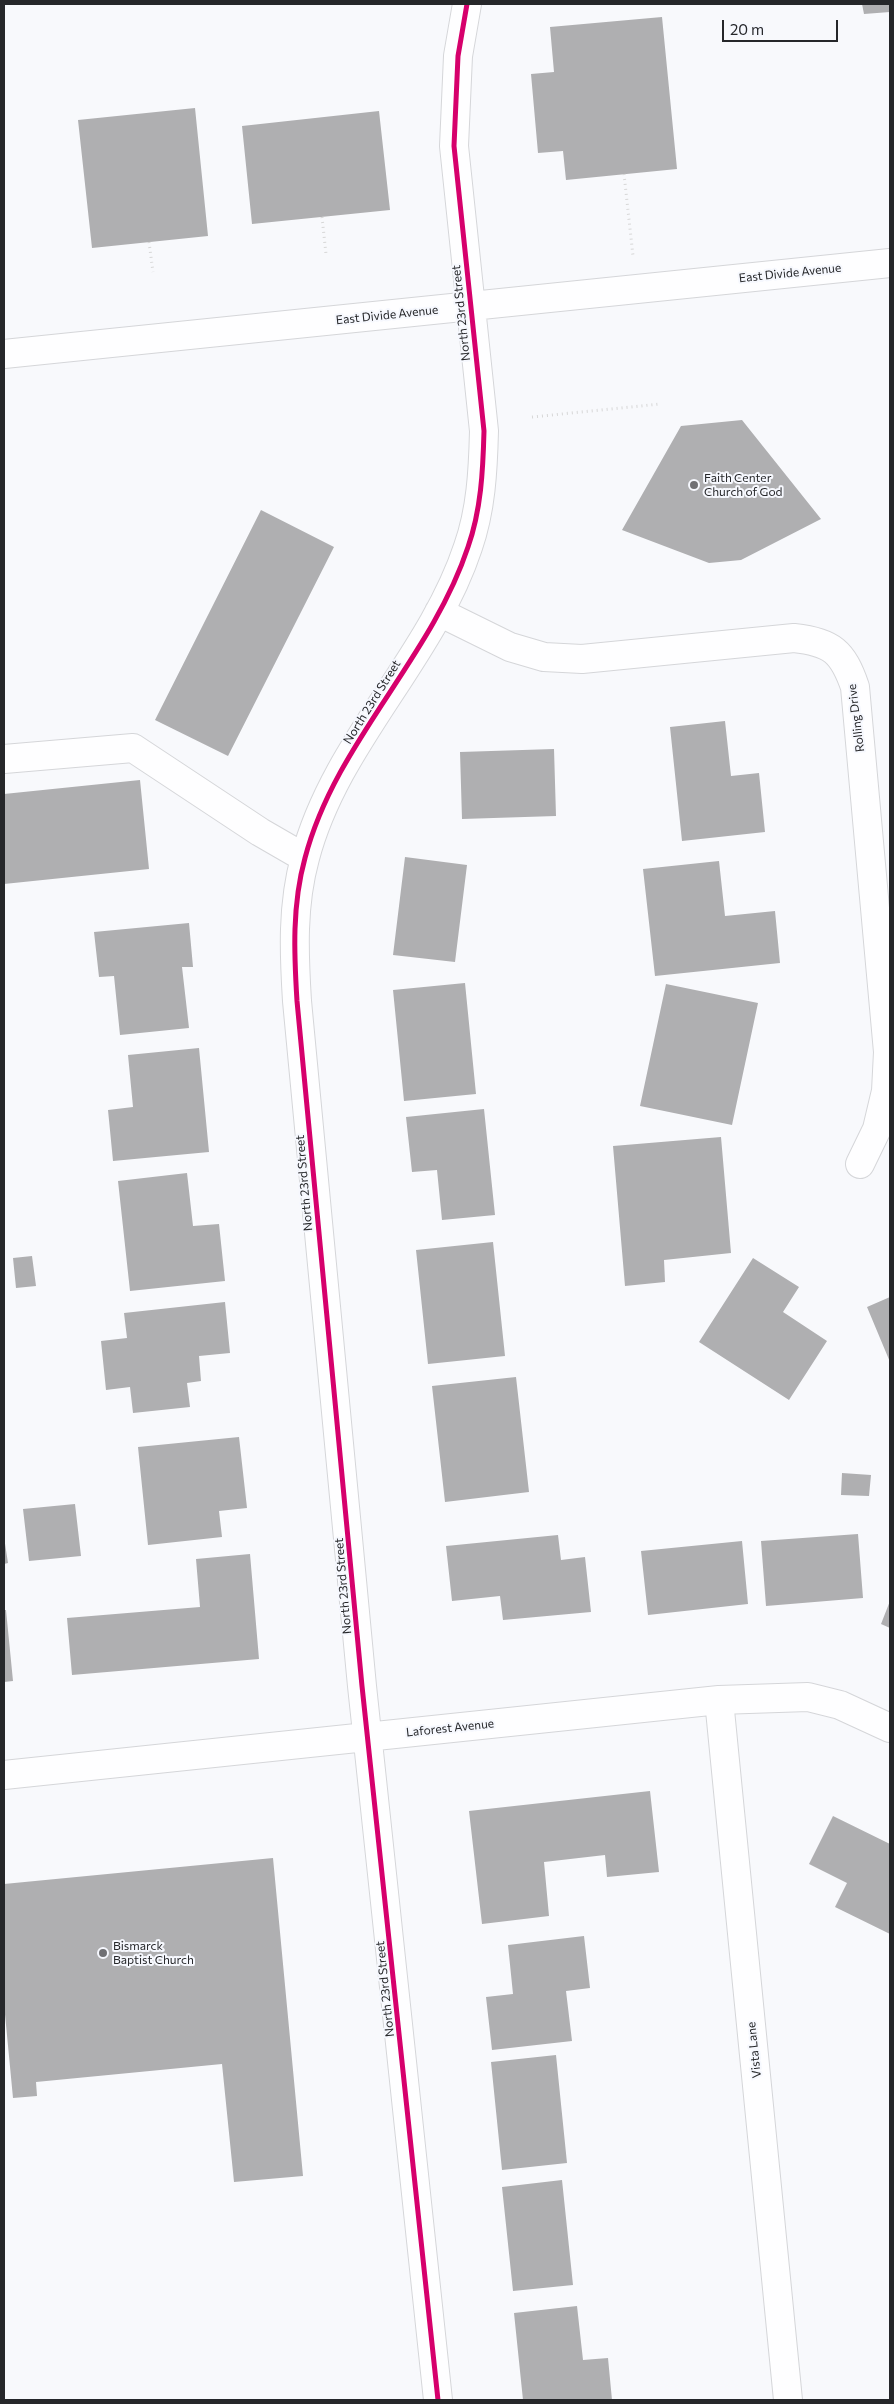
<!DOCTYPE html>
<html>
<head>
<meta charset="utf-8">
<style>
  body { margin:0 }
  #map { position:relative; width:894px; height:2404px; overflow:hidden; background:#f8f9fc; font-family:Commissioner,sans-serif }
  canvas { display:block }
  .frame { position:absolute; inset:0; border:5px solid #26272a; pointer-events:none }
  .scale { position:absolute; left:722px; top:20px; width:116px; height:22px; box-sizing:border-box; border:2px solid #26272a; border-top:0; padding-left:6px; font-size:15px; line-height:18px; white-space:nowrap; color:#26272a; -webkit-text-stroke:4px #f6f8fe; paint-order:stroke }
</style>
</head>
<body>
<div id="map">
<canvas width="894" height="2404"></canvas>
<div class="frame"></div>
<div class="scale">20 m</div>
</div>
<script>
const g = document.querySelector('canvas').getContext('2d');
g.lineJoin = 'round';
function fillPath(path, color) { g.fillStyle = color; g.fill(path, 'evenodd'); }
function stroke(path, color, width, dash) { g.strokeStyle = color; g.lineWidth = width; g.lineCap = dash ? 'butt' : 'round'; g.setLineDash(dash || []); g.stroke(path); }
function drawText(font, color, halo, rows, align = 'center') {
  g.font = font + ' Commissioner,sans-serif'; g.lineWidth = 4; g.setLineDash([]); g.textBaseline = 'middle'; g.strokeStyle = halo; g.fillStyle = color; for (const [text, x, y, turn = 0] of rows) {
    g.save(); g.translate(x, y); g.rotate((+turn || 0) * Math.PI / 180); g.textAlign = isNaN(turn) ? turn : align; if (halo) g.strokeText(text, 0, 0); g.fillText(text, 0, 0); g.restore();
  }
}
fillPath(new Path2D(`
  M862,4h28v8l-26,2z
  M662,17l15,152 -111,11 -3,-29 -25,2 -7,-79 23,-2 -4,-45z
  M195,108l13,128 -116,12 -14,-128z
  M379,111l11,99 -138,14 -10,-98z
  M742,420l79,99 -80,41 -32,3 -87,-33 59,-104z
  M261,510l73,37 -106,209 -73,-36z
  M725,721l6,55 28,-3 6,59 -83,9 -12,-114z
  M554,749l2,67 -94,3 -2,-67z
  M140,780l9,89 -145,15v-90z
  M405,857l62,8 -12,97 -62,-7z
  M719,861l6,55 50,-5 5,52 -125,13 -12,-107z
  M189,923l4,44h-11l7,61 -69,7 -6,-59 -15,1 -5,-45z
  M465,983l11,111 -72,7 -11,-111z
  M666,984l92,19 -26,122 -92,-19z
  M199,1048l10,104 -96,9 -5,-51 25,-3 -5,-52z
  M484,1109l11,106 -53,5 -5,-50 -25,2 -6,-55z
  M721,1137l10,116 -67,7 1,22 -40,4 -12,-140z
  M187,1173l6,53 26,-2 6,57 -95,10 -12,-110z
  M493,1242l12,114 -77,8 -12,-114z
  M32,1256l4,30 -20,2 -3,-30z
  M753,1258l46,29 -16,25 44,29 -38,59 -90,-58z
  M890,1297v65l-23,-55z
  M225,1302l5,51 -31,3 2,25 -14,2 3,24 -57,6 -3,-26 -24,3 -5,-49 26,-3 -3,-25z
  M516,1377l13,115 -84,10 -13,-116z
  M239,1437l8,71 -28,3 3,26 -74,8 -10,-98z
  M842,1473l29,2 -2,21 -28,-1z
  M75,1504l6,52 -52,5 -6,-52z
  M858,1534l5,64 -97,8 -5,-65z
  M558,1535l3,25 24,-3 6,55 -88,8 -3,-24 -48,5 -6,-55z
  M4,1537l4,26 -4,1z
  M742,1541l6,63 -100,11 -7,-64z
  M250,1554l9,105 -187,16 -5,-57 133,-11 -4,-48z
  M890,1601v27l-9,-4z
  M4,1610h2l7,71 -9,1z
  M650,1791l9,81 -52,5 -2,-22 -61,7 5,54 -67,8 -13,-113z
  M833,1816l57,28v90l-55,-27 12,-24 -38,-19z
  M273,1858l30,318 -69,6 -12,-118 -186,18 1,14 -24,2 -9,-94v-120z
  M584,1936l6,52 -24,3 6,50 -80,9 -6,-53 27,-3 -5,-49z
  M556,2055l11,108 -65,7 -11,-108z
  M562,2180l11,105 -60,6 -11,-104z
  M577,2306l6,54 25,-2 4,42h-89l-9,-87z`), '#afafb1');
const minor = new Path2D(`
  M4,354l886,-91
  M439,612l71,35 34,10 38,2 212,-21c38,4 49,14 61,49l33,365 -2,39 -9,38 -17,35
  M4,759l129,-11 127,84 45,26
  M719,1700l69,700
  M4,1775l715,-75 89,-3 32,8 50,23
  M438,2400l-76,-714 -65,-685c-3,-48 -5,-96 8,-143 30,-115 126,-199 163,-311 13,-37 15,-76 16,-116l-30,-285 4,-90 9,-52`);
stroke(minor, '#d5d6d9', 30);
stroke(new Path2D(`
  M624,174l9,82
  M322,217l4,37
  M149,242l4,30
  M532,417l128,-13`), '#d7d7d7', 3, [1, 4]);
stroke(minor, '#fefeff', 28);
stroke(new Path2D(`
  M438,2400l-76,-714 -65,-685c-3,-48 -5,-96 8,-143 30,-115 126,-199 163,-311 13,-37 15,-76 16,-116l-30,-285 4,-90 9,-52`), '#d6006c', 5);
for (const [x, y, r, color] of [
  [694,485,5,"#707074"],
  [103,1953,5,"#707074"]
]) { const dot = new Path2D(); dot.arc(x, y, r, 0, 2 * Math.PI); g.fillStyle = color; g.fill(dot); stroke(dot, '#f6f8fe', 2); }
drawText('12px', '#26272a', '#f6f8fe', [
  ["East Divide Avenue",790,273,-6],
  ["North 23rd Street",461,313,-96],
  ["East Divide Avenue",387,315,-6],
  ["North 23rd Street",372,702,-58],
  ["Rolling Drive",856,718,-97],
  ["North 23rd Street",304,1183,-95],
  ["North 23rd Street",343,1586,-95],
  ["Laforest Avenue",450,1728,-6],
  ["North 23rd Street",385,1989,-96],
  ["Vista Lane",754,2050,-96]
]);
drawText('12px', '#26272a', '#f6f8fe', [
  ["Faith Center",704,478],
  ["Church of God",704,492],
  ["Bismarck",113,1946],
  ["Baptist Church",113,1960]
], 'left');
</script>
</body>
</html>
